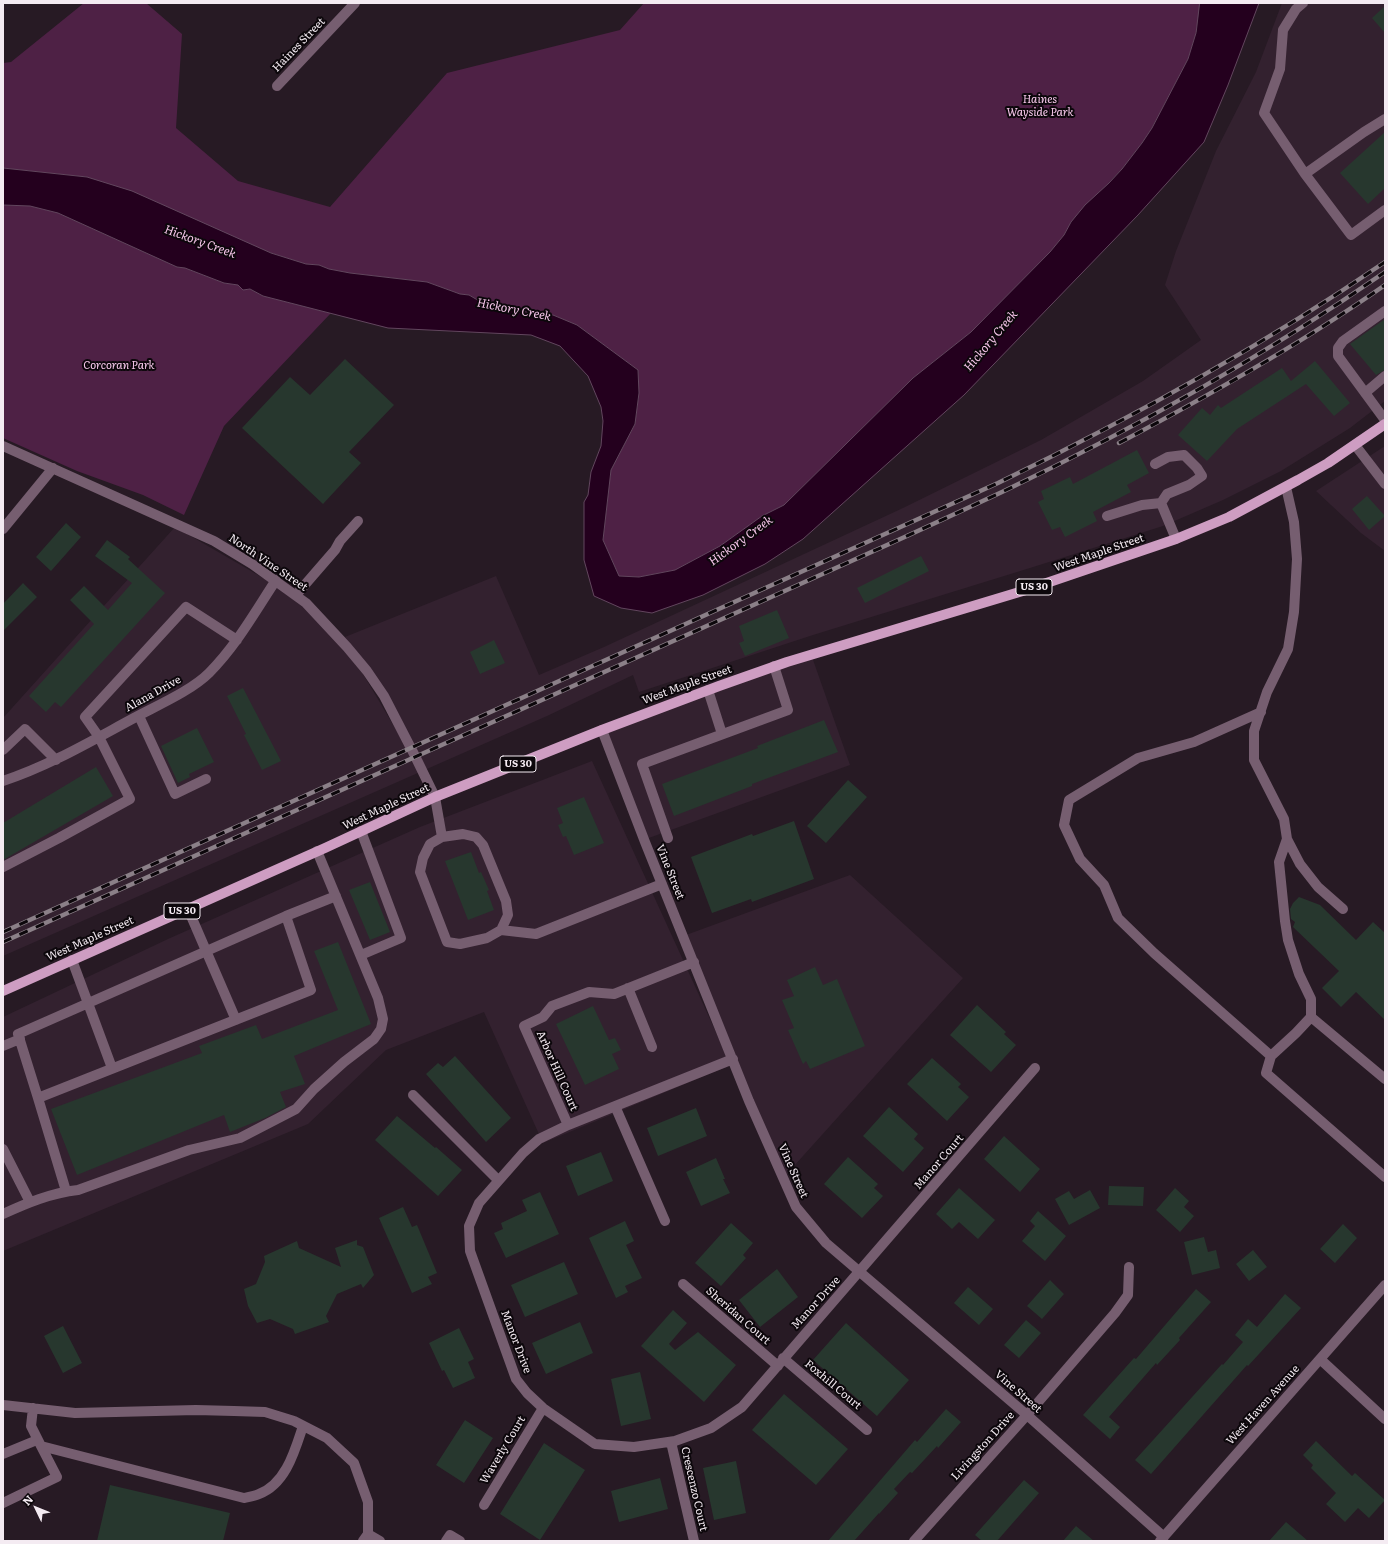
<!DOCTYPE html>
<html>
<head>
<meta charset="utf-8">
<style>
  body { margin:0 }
  #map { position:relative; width:1388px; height:1544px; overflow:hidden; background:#271a24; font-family:Literata,serif }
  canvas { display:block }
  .frame { position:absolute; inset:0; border:4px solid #f4ebf2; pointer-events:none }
  .north { position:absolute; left:16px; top:1488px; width:40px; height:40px; -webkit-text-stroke:3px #0c070b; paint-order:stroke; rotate:313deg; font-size:11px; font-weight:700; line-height:16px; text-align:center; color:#f4ebf2 }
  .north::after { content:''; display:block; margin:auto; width:14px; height:18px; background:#f4ebf2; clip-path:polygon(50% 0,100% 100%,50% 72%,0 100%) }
</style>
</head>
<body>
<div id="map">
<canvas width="1388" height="1544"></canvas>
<div class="frame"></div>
<div class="north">N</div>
</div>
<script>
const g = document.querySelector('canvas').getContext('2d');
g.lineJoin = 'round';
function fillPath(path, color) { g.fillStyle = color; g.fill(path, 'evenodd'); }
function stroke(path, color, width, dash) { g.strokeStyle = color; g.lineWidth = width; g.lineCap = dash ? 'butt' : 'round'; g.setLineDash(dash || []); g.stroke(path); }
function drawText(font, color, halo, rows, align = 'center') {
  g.font = font + ' Literata,serif'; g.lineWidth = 4; g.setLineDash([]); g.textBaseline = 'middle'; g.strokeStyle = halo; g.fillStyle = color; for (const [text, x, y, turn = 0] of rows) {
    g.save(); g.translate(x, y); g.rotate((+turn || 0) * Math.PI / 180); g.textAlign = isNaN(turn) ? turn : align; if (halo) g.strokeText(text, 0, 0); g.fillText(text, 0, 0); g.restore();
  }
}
fillPath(new Path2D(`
  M1282,3h103v398l-35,27 -69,43 -58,29 -60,26 -133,42 -217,67 -174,57 -6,-17 -86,41 -544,240v-238l172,-191 102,59 26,20 23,22 37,46 35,59 -31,-68 -22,-28 151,-61 43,99 65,-28 299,-139 138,-68 102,-59 58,-41 -36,-55 11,-34 40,-100 40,-79z
  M1385,446v105l-24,-18 -45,-42z
  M812,657l38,108 -204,74 -40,-107z
  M592,761l139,304 -188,78 -59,-131 -98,38 -78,74 -305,127v-234l165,-78 252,-112z
  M850,875l113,103 -178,198 -99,-241z`), '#33212f');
fillPath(new Path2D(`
  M84,3h62l36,31 -6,94 62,53 92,26 117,-134 173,-43 24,-27h556l-4,30 -8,26 -36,69 -10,15 -20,26 -51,53 -7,13 -14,17 -79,80 -58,46 -129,127 -22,11 -42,30 -45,24 -36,7 -20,-1 -16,-36 8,-70 24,-46 4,-31 -1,-23 -61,-45 -24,-10 -27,-3 -45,-10 -12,-7 -9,-1 -33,-12 -77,-9 -21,-4 -10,-4 -13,-1 -35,-11 -184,-76 -84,-9v-105l8,-1z
  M3,205l27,1 28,7 119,54 8,1 39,15 15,2 4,5 7,-1 13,7 68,17 -107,113 -40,89 -41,-20 -66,-24 -74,-33z`), '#4e2145');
const water = new Path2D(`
  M1200,3h59l-31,82 -24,57 -66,73 -174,180 -161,144 -38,25 -62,31 -51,18 -31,-5 -27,-12 -10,-36v-58l4,-7 3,-23 10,-26 2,-25 -2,-14 -13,-31 -28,-30 -29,-11 -143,-7 -125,-32 -13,-7 -7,1 -5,-5 -14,-2 -39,-15 -8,-1 -119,-54 -28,-7 -27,-1v-37l84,9 45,14 139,62 35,11 13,1 10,4 21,4 77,9 33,12 9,1 12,7 45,10 27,3 24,10 61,45 1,23 -4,31 -24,46 -8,70 16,36 20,1 36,-7 45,-24 42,-30 22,-11 129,-127 58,-46 79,-80 14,-17 7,-13 14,-17 24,-22 13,-14 20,-26 10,-15 36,-69 8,-26z`);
fillPath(water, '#24001e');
stroke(water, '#62465e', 1);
fillPath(new Path2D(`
  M1385,6v27l-13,-15z
  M1385,132v56l-17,16 -28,-31z
  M1385,319v51l-9,5 -26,-31z
  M345,359l49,46 -45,47 12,11 -38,41 -81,-76 48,-51 20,18z
  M1315,361l35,42 -16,13 -28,-32 -69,45 -30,32 -29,-26 24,-27 8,7 8,-10 3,3 61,-40 9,13z
  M1137,450l12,23 -22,12 4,7 -38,20 4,9 -32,16 -5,-10 -8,3 -14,-28 6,-3 -3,-8 29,-14 3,7z
  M1367,496l18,20 -16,14 -17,-21z
  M66,523l15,14 -30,34 -15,-14z
  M107,540l23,17 -2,2 37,34 -104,114 -6,-5 -9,10 -17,-16 65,-72 -24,-24 14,-14 24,24 24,-27 -37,-27z
  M921,556l8,15 -64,32 -8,-15z
  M23,583l14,14 -34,34v-27z
  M777,610l12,28 -44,18 -6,-13 5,-2 -5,-15z
  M494,640l11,23 -25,11 -10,-22z
  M243,688l38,73 -19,9 -18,-35 2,-1 -19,-38z
  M824,720l14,32 -86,32v2l-78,30 -12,-32 96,-36 -1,-2z
  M197,728l17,34 -25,12 1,3 -12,6 -17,-37z
  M96,767l17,29 -110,64v-37z
  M848,780l19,17 -41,46 -19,-17z
  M584,797l20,46 -30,12 -8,-19 -3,1 -5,-12 5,-2 -6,-15z
  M794,821l20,58 -62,23 -1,-3 -39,14 -21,-56 61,-23 1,2z
  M471,852l8,21 2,-1 8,18 -2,1 7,19 -26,10 -23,-59z
  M370,882l20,50 -20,8 -21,-50z
  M1299,897l21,8 36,35 17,-18 12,11v87l-29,-28 -15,15 -19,-19 17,-17 -46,-44 2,-5 -4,-3 -1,-10 3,-6z
  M338,942l33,82 -77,32 11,28 -25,8 6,15 -21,11 -35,14 -6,-17 -147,60 -26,-66 151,-56 -3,-7 57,-21 6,14 76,-29 -24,-59z
  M815,967l8,18 14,-6 28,67 -55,23 -4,-8 -3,3 -15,-34 6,-2 -12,-28 12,-4 -7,-16z
  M977,1005l29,27 -2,2 12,11 -25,27 -41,-37z
  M593,1006l16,34 6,-2 6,12 -9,4 7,15 -34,16 -29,-61z
  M455,1056l56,62 -25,24 -60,-68 12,-11 5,4z
  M932,1058l29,26 -3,3 11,10 -22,24 -40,-37z
  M889,1107l29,27 -4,5 10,9 -21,24 -40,-36z
  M696,1108l11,28 -49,20 -11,-28z
  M397,1116l38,32 1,-1 26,23 -24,26 -63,-56z
  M1004,1136l36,33 -20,23 -36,-33z
  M601,1152l12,29 -35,15 -12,-30z
  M848,1157l30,27 -4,4 9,8 -21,22 -38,-34z
  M716,1158l9,21h-2l7,14 -29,13 -15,-34z
  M1109,1186l35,1 -1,19 -35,-1z
  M959,1188l36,32 -17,19 -19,-17 -7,7 -16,-15z
  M1175,1188l14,13 -5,6 10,9 -14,16 -24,-22z
  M1090,1190l10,18 -31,17 -14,-26 14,-8 5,8z
  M540,1192l19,42 -53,24 -12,-25 9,-4 -2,-6 26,-12 -5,-11z
  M403,1207l9,20 5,-2 20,48 -9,4 4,7 -20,9 -33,-75z
  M1038,1211l28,25 -21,25 -23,-20 13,-15 -5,-5z
  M625,1221l9,20 -8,4 16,33 -17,8 3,6 -12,6 -27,-60z
  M731,1223l22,20 -10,12 3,3 -25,28 -26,-23z
  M1343,1224l14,14 -22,25 -15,-14z
  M1204,1237l4,15 8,-2 4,18 -28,7 -8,-33z
  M357,1240v5l6,2 11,28 -11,13 -2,-4 -24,10 -11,22 3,6 -34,12 -2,-5 -23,-10 -13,4 -9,-17 -4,-17 12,-5 9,-22 -1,-6 33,-15 2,7 42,19 -6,-19z
  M1253,1250l14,17 -18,14 -13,-17z
  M564,1262l14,32 -53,23 -14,-32z
  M777,1269l21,28 -38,30 -21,-27z
  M1050,1280l14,14 -22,25 -15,-13z
  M968,1287l25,22 -14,16 -25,-22z
  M1196,1289l15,13 -32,36 1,2 -23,25 -1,-2 -47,54 11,10 -10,12 -27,-24 51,-57 2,1z
  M1285,1294l16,14 -53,58 -1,-1 -96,109 -16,-14 87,-96 1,1 20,-23 -8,-7 13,-16 9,8z
  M673,1310l14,13 -18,21 6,6 23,-18 38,33 -32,37 -63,-56z
  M1026,1320l15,13 -22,25 -15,-13z
  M580,1322l13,31 -47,21 -14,-31z
  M846,1323l63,57 -32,36 -64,-56z
  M63,1326l19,37 -19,10 -19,-37z
  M459,1328l15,31 -6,3 7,16 -22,10 -9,-18 -2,1 -13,-28z
  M640,1372l11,47 -30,7 -10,-47z
  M784,1394l64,55 -32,36 -64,-55z
  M946,1409l15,13 -23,26 -1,-2 -25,27 -2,-1 -16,17 4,4 -19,21v-1l-25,28h-26l87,-101 2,2z
  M465,1420l28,18 -29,45 -28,-18z
  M1316,1441l36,35 3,-3 30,27 -16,18 -11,-10 -13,14 -19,-18 10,-11 -25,-25 2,-3 -10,-10z
  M544,1443l41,27 -45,70 -40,-26z
  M736,1461l10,52 -32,7 -11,-52z
  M660,1478l8,31 -49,13 -8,-31z
  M1024,1480l15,13 -42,48h-15l-7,-6z
  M110,1485l120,28 -7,28h-126z
  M1286,1522l22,19h-39z
  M1076,1526l18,15h-31z`), '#27372e');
stroke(new Path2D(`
  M1303,3l-7,6 -13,21 -3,39 -16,44 41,61
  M277,86l78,-83
  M1385,119l-21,13 -59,42 46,61 34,-25
  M1385,311l-42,30 -5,7v8l47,64
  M1365,393l20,-17
  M1355,445l30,39
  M3,446l211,95 38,23 54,39 41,44 20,24 17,25 31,60 20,41 7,40
  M1155,464l13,-7 16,-2 13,13 5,8 -13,9 -22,9 -6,9 15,36
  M1286,487l8,35 3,37 -3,53 -6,37 -21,43 -13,39v29l30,59 3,20 13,25 18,23 25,22
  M1107,516l35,-11 19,-2
  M3,529l50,-61
  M296,595l39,-45 5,-9 18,-20
  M708,690l14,44
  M1261,712l-67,30 -56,16 -69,42 -5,25 16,34 24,26 14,33 36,35 117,103
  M139,716l36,78 31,-15
  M602,730l43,112 104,259 47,106 30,36 201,172 137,122
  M3,750l22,-21 31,31
  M3,781c46,-15 88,-40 131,-63 22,-12 57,-27 75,-45 27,-27 46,-61 67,-93
  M463,834l13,3 7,8 23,56 2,14 -7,15 -14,8 -27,6 -13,-2 -27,-70 3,-14 7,-14 12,-7z
  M668,838l-26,-74 146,-54 -14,-44
  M1287,839l-8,23 6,59 3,19 11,34 12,25v18l-15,16 -25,23 -5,17 119,104
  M3,867l56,-29 71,-39 -31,-62 -14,-20 101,-110 51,33
  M188,909l48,111
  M286,916l25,74 -273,108 -20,-64z
  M286,916l50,-20
  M501,930l35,4 126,-50
  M361,955l40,-17 -40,-107
  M72,960l40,108
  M628,988l24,59
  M1311,1017l74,62
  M3,1046l17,-7
  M733,1059l-165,66 -29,14 -16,14 -44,50 -10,23 1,25 46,128 11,14 16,15 52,36 39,3 41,-6 36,-13 31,-21 293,-339
  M413,1095l85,85
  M38,1098l28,93
  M615,1106l50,115
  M568,1125l-44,-99 19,-9 9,-11 37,-14 25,2 80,-32
  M3,1149l27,53
  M3,1214c24,-11 48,-21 75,-24l111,-40 51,-12 56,-29 18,-20 30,-27 30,-23 7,-10 2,-10 -5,-21 -61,-147
  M683,1284l95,82
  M783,1358l84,72
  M1320,1359l65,60
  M3,1405l72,8 121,-3 38,1 31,1 29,9 33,17 27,25 14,39v32l-5,7
  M33,1408l-2,18 10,20 203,52c5,-1 11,-2 15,-4 27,-10 36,-44 44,-68
  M671,1442l23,99
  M3,1454l34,-14
  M3,1503l54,-26 -16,-31
  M484,1505l59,-97
  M368,1534l12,7
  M446,1541l4,-6 10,6
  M914,1541l113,-126 88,-102 13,-18 1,-28
  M1160,1541l225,-256`), '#765e70', 10);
stroke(new Path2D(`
  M3,991l322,-143 110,-51 167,-67 117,-44 68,-24 239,-72 150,-51 53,-22 69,-37 30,-17 57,-39`), '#ce9dc2', 10);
const rail = new Path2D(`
  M1119,443c91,-48 182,-99 266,-158
  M3,932l995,-449c134,-65 264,-137 387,-221
  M3,942l864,-388c45,-20 90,-41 135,-62 132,-63 262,-136 383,-220`);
stroke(rail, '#8b8088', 4.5);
stroke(rail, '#0c070b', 3, [9]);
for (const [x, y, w] of [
  [1034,587,36],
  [518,764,36],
  [182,911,36]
]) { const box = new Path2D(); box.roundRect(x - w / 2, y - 8, w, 16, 3); g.fillStyle = '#0c070b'; g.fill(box); stroke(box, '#f4ebf2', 1); }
drawText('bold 10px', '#f4ebf2', null, [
  ["US 30",1034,587],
  ["US 30",518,764],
  ["US 30",182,911]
]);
drawText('11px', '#f4ebf2', '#0c070b', [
  ["Haines Street",299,45,-46],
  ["West Maple Street",1099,553,-19],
  ["North Vine Street",268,563,34],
  ["West Maple Street",687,685,-20],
  ["Alana Drive",153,694,-29],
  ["West Maple Street",386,807,-25],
  ["Vine Street",670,872,68],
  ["West Maple Street",90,939,-24],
  ["Arbor Hill Court",557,1071,66],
  ["Manor Court",939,1162,-49],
  ["Vine Street",793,1171,66],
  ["Manor Drive",816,1303,-48],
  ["Sheridan Court",738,1316,41],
  ["Manor Drive",516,1342,69],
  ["Foxhill Court",833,1385,40],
  ["Vine Street",1018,1392,41],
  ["West Haven Avenue",1263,1405,-48],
  ["Livingston Drive",983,1446,-48],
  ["Waverly Court",503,1450,-59],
  ["Crescenzo Court",694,1489,77]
]);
drawText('italic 11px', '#facaee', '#0c070b', [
  ["Haines",1040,100],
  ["Wayside Park",1040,113],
  ["Corcoran Park",119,366]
]);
drawText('italic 12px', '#f6c6ea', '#0c070b', [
  ["Hickory Creek",200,242,20],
  ["Hickory Creek",514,310,11],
  ["Hickory Creek",991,341,-50],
  ["Hickory Creek",741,541,-36]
]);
</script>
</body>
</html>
